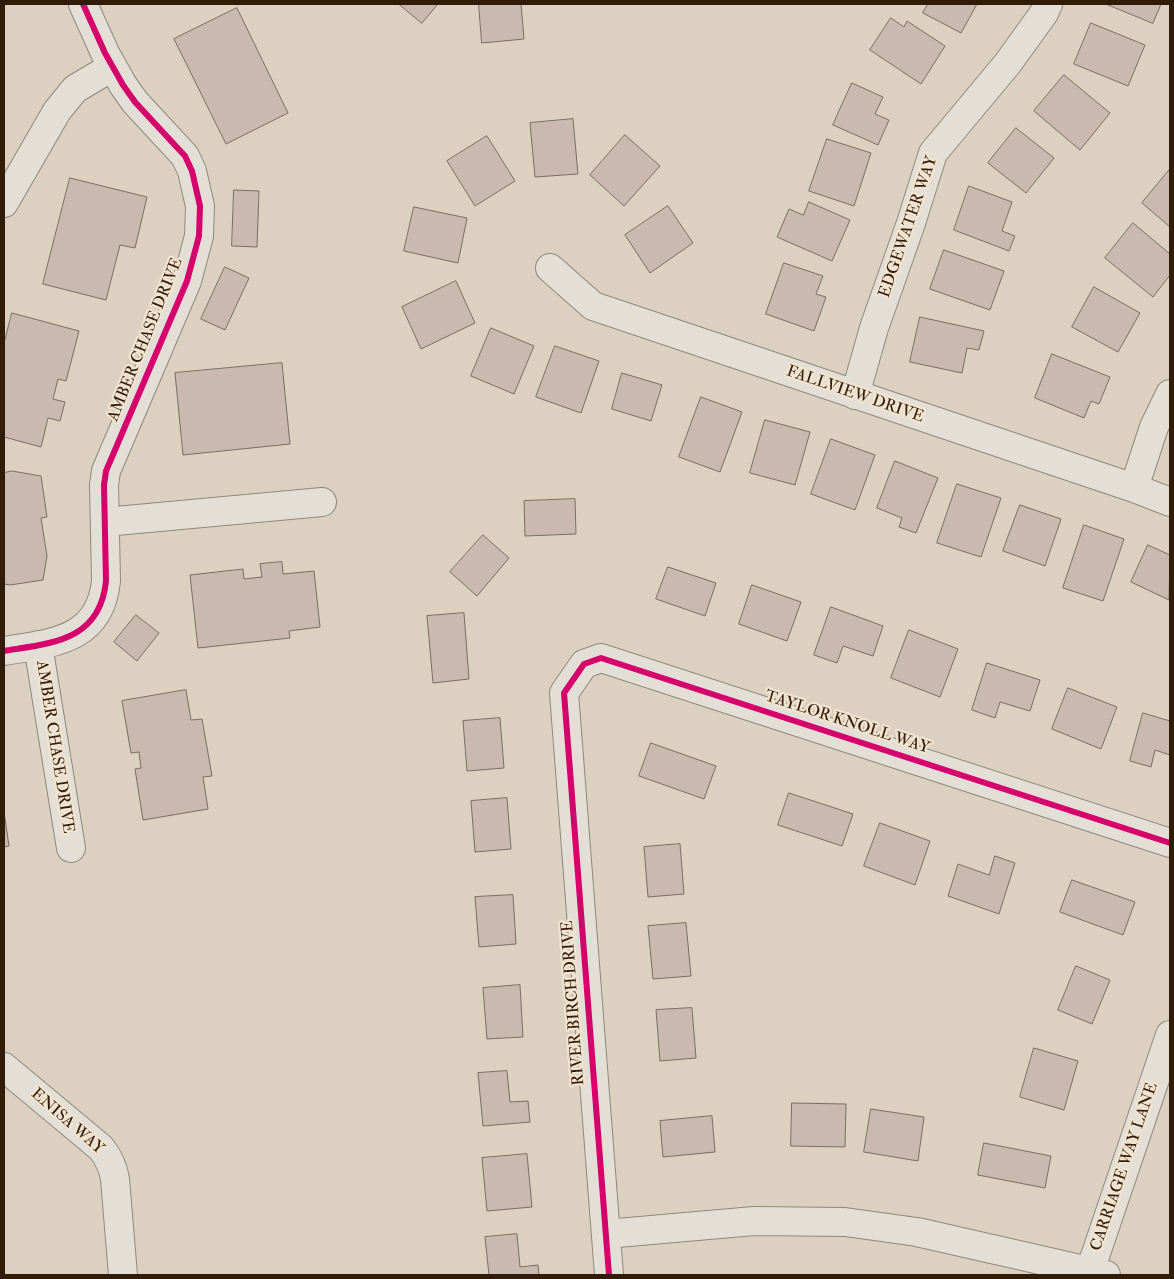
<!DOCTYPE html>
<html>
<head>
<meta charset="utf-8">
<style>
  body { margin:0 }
  #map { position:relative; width:1174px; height:1279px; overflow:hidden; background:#dcd1c1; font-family:"IM FELL Double Pica",serif }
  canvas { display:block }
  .frame { position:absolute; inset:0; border:5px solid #311c09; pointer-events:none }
</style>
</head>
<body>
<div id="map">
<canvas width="1174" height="1279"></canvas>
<div class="frame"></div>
</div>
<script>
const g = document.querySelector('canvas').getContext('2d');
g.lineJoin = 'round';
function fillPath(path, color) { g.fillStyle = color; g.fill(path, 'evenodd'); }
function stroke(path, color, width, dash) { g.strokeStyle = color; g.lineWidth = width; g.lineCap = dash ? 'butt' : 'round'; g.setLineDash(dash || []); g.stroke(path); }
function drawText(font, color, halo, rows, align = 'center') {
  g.font = font + ' "IM FELL Double Pica",serif'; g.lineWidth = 4.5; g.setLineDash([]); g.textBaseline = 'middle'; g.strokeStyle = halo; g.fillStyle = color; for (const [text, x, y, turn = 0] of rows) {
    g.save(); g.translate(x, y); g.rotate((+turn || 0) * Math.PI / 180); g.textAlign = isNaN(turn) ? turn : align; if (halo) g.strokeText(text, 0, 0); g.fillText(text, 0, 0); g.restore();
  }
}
const building = new Path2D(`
  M399,4h39l-16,19z
  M479,4h42l3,35 -42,4z
  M928,4h49l-16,29 -38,-20z
  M1106,4h55l-8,19z
  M237,8l51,105 -62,31 -52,-105z
  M891,18l13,9 3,-6 38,25 -24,38 -51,-34z
  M1091,23l54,22 -17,41 -54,-22z
  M1064,75l46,38 -30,37 -46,-39z
  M852,83l31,14 -8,17 14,6 -11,25 -45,-20z
  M573,119l5,55 -43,3 -5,-54z
  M1016,128l38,30 -28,35 -38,-30z
  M625,135l35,31 -36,40 -34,-31z
  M487,136l28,45 -40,25 -28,-45z
  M827,139l44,14 -17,53 -45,-15z
  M1170,169v58l-28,-24z
  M70,178l77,19 -12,51 -15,-3 -14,55 -63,-16z
  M969,186l43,16 -10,29 13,5 -6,15 -55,-21z
  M234,190l25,1 -2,56 -25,-1z
  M809,202l41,18 -18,41 -55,-24 12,-28 14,6z
  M668,206l25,37 -43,30 -25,-38z
  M414,207l53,11 -9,45 -54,-12z
  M1133,223l37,31v21l-17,22 -48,-39z
  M944,250l60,21 -14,39 -60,-21z
  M784,263l39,13 -7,18 10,3 -12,34 -48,-17z
  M225,267l24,11 -24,52 -24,-11z
  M456,281l19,42 -54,26 -19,-42z
  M1094,287l46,26 -22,39 -46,-25z
  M12,313l67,18 -13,50 -8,-2 -5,20 12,3 -5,19 -12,-3 -7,29 -37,-10v-93z
  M920,317l64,14 -5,19 -12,-2 -5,25 -52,-11z
  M491,328l43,18 -20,48 -43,-18z
  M555,346l44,15 -18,52 -45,-16z
  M1052,354l58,23 -11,27 -8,-3 -7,17 -49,-20z
  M282,363l8,81 -107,11 -8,-82z
  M622,373l40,12 -11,36 -39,-12z
  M701,397l41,15 -22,60 -41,-15z
  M765,420l45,12 -15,53 -45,-12z
  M831,439l44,16 -20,55 -44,-16z
  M895,461l43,17 -22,55 -17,-6 3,-9 -25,-10z
  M12,471l29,5 6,41 -6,1 6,38 -4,24 -33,5 -6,-1v-111z
  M957,484l44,14 -20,59 -44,-14z
  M575,499l1,35 -51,2 -1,-35z
  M1020,505l41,14 -16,47 -42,-15z
  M1084,525l40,14 -21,62 -40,-13z
  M483,535l26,23 -32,38 -27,-24z
  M1148,545l22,10 -1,45 -38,-18z
  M282,562l1,12 31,-3 6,56 -31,4 1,7 -92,10 -8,-73 53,-6 1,10 18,-2 -2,-13z
  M668,567l48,16 -11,33 -49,-17z
  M752,585l49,17 -14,39 -48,-17z
  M831,607l52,19 -10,30 -30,-10 -6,17 -23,-8z
  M464,613l5,66 -36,4 -6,-67z
  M136,615l23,18 -22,28 -23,-19z
  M909,630l49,19 -18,48 -49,-19z
  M987,663l53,17 -10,31 -30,-9 -5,16 -23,-8z
  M1068,688l49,19 -16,42 -49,-20z
  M186,690l5,30 11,-1 10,57 -9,1 5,32 -65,11 -8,-51 6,-1 -2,-16 -8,1 -9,-52z
  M1143,713l27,8v34l-15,-5 -4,17 -21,-6z
  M500,718l4,50 -37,3 -4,-50z
  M651,743l65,23 -12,33 -65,-23z
  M789,793l64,21 -11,32 -64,-21z
  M507,798l4,51 -36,3 -4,-51z
  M4,812l5,34 -5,1z
  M880,823l50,18 -15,44 -51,-19z
  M680,844l4,50 -36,3 -4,-50z
  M995,856l20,7 -16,51 -51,-18 10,-32 31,11z
  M1072,880l63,22 -12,33 -63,-23z
  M513,895l3,49 -37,3 -4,-50z
  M686,923l5,53 -38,3 -5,-53z
  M1076,966l34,14 -18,44 -34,-14z
  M520,985l3,52 -36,2 -4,-51z
  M692,1008l4,50 -36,3 -4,-51z
  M1034,1048l44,13 -14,49 -44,-13z
  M507,1071l3,31 18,-1 2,21 -47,4 -5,-53z
  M792,1103l54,1 -1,43 -54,-1z
  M871,1109l53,8 -6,44 -54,-9z
  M712,1116l3,36 -52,5 -3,-36z
  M984,1143l67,13 -6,32 -67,-13z
  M527,1154l5,53 -45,4 -5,-53z
  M517,1234l3,33 18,-2 1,10h-50l-4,-38z`);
fillPath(building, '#c9b9ae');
stroke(building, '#776e63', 1);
const minor = new Path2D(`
  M4,203l53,-92 18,-22 37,-22
  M550,268l43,38 541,182 36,14
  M855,395l19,-67 37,-105 22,-70 75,-90 36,-50 4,-9
  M1134,488l20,-61 16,-33
  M105,522l217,-20
  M38,645l33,203
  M4,651c48,-8 96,-10 102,-70l-2,-96 2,-14 81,-190 12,-45 1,-30 -8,-35 -7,-15 -50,-54 -12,-17 -18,-32 -22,-49
  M4,1067l97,81c8,10 12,19 14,31l8,96
  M606,1234l148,-13 91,1 72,10 189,43
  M1090,1271l80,-236
  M609,1275l-45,-582 20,-29 17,-6 569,185`);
stroke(minor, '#90877b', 30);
stroke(minor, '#e4dfd6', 28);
stroke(new Path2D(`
  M4,651c48,-8 96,-10 102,-70l-2,-96 2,-14 81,-190 12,-45 1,-30 -8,-35 -7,-15 -50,-54 -12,-17 -18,-32 -22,-49
  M609,1275l-45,-582 20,-29 17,-6 569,185`), '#d6006c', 6);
drawText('16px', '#311c09', '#f0e3cf', [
  ["EDGEWATER WAY",909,227,-71],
  ["AMBER CHASE DRIVE",146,340,-68],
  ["FALLVIEW DRIVE",855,395,19],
  ["TAYLOR KNOLL WAY",847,723,18],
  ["AMBER CHASE DRIVE",54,747,81],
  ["RIVER BIRCH DRIVE",574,1003,-94],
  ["ENISA WAY",67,1122,41],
  ["CARRIAGE WAY LANE",1125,1167,-71]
]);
</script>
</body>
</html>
